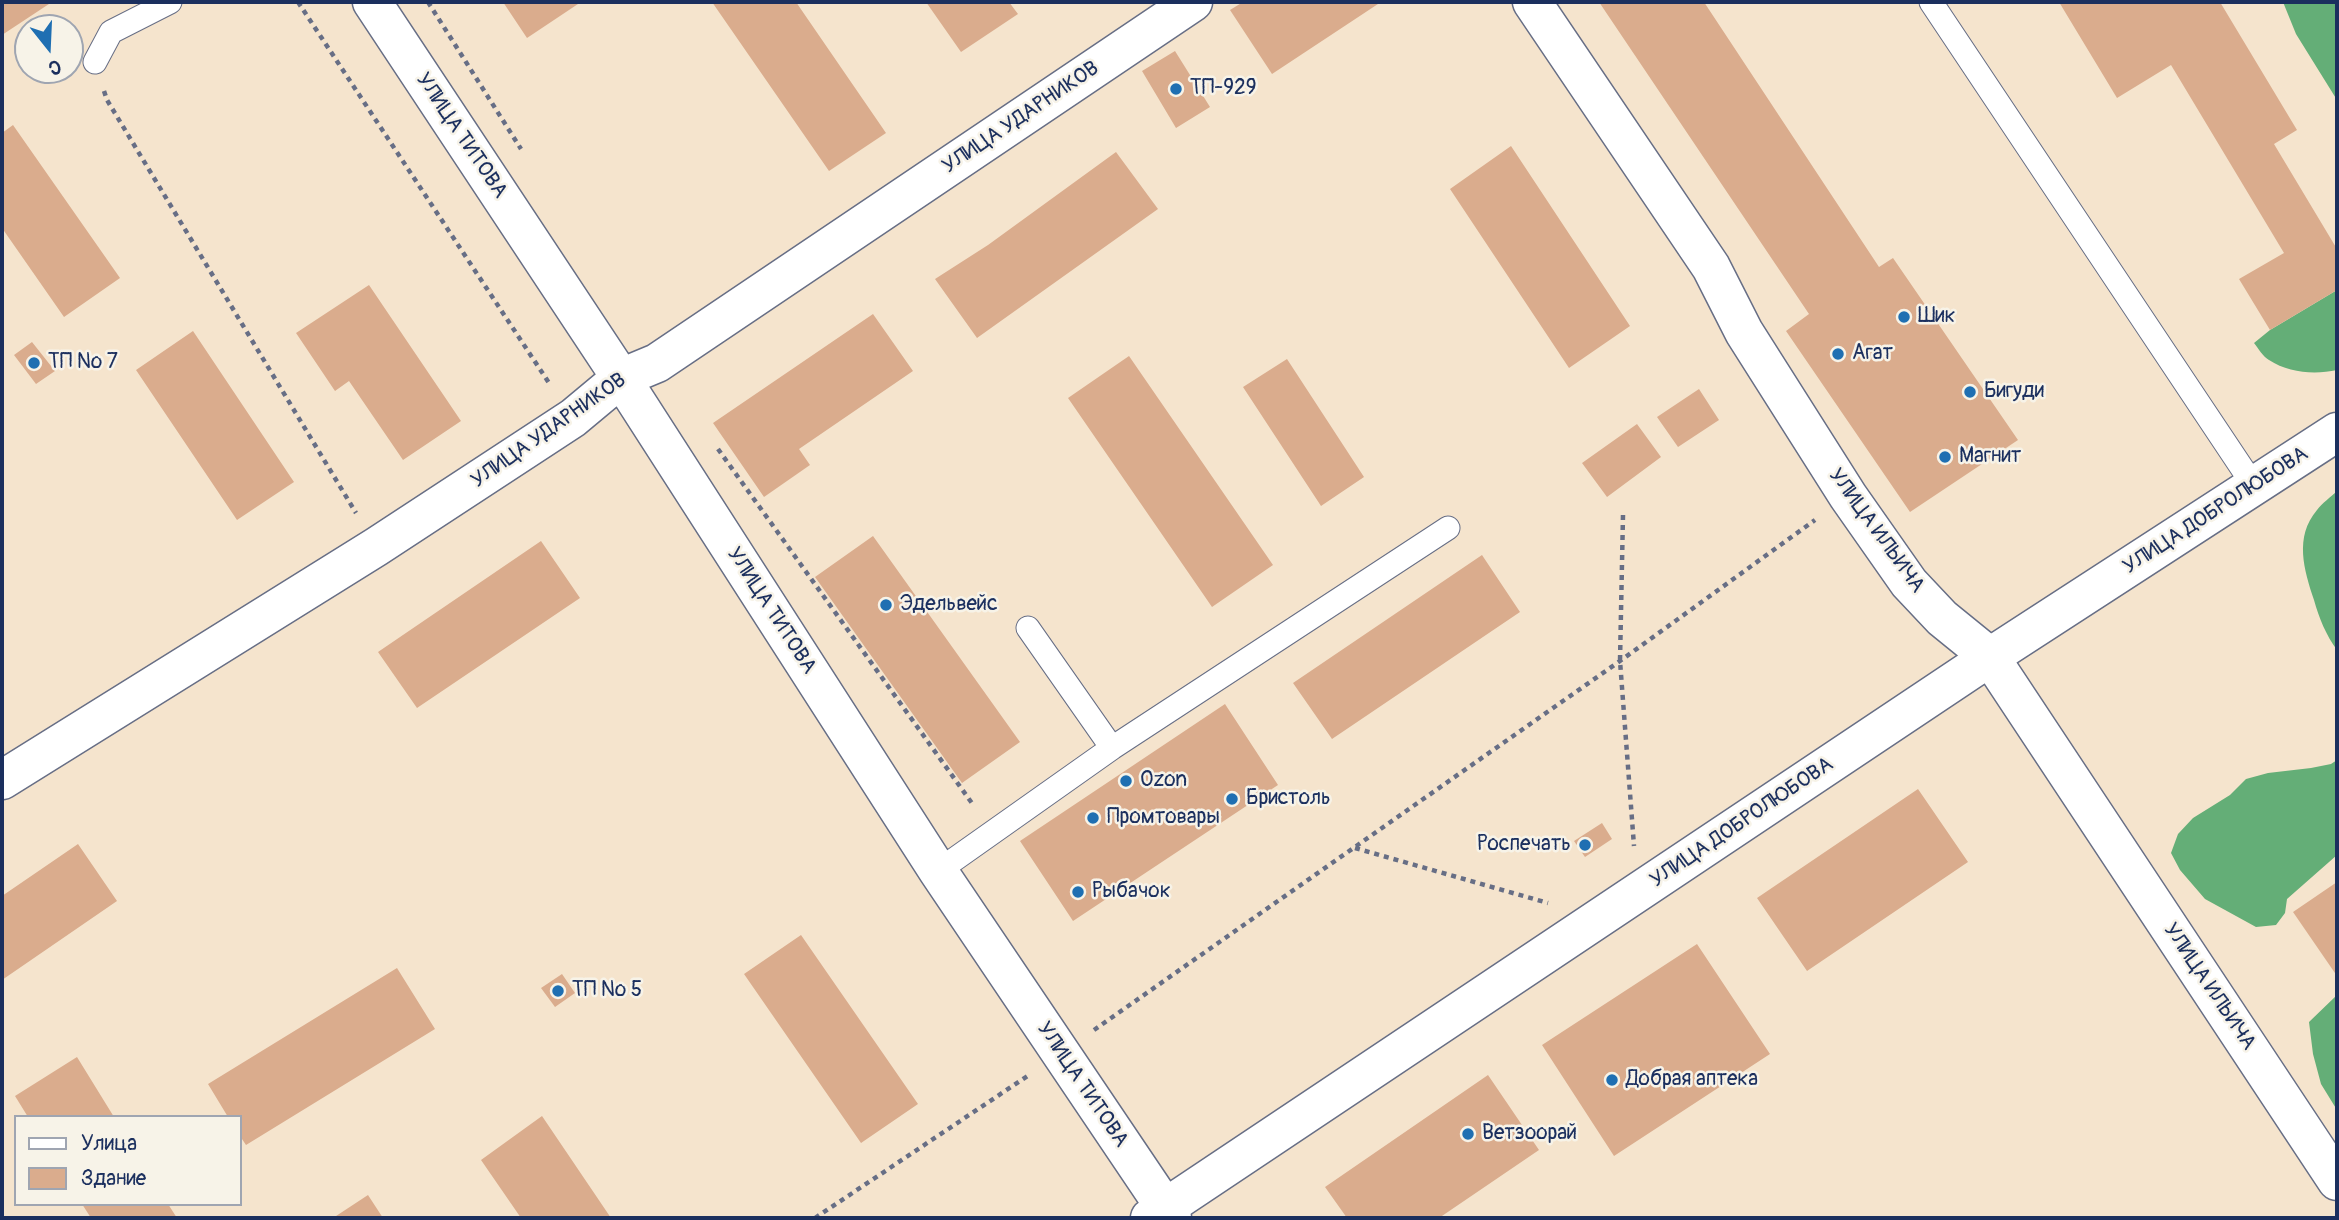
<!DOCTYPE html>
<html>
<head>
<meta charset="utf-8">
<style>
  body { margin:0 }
  #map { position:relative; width:2339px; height:1220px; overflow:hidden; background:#f5e4cd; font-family:Pangolin,sans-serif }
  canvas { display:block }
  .frame { position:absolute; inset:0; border:4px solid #1b2f5e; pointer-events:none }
  .legend { position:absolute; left:14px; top:1115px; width:228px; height:91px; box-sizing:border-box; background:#f7f3e8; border:2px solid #9fa5b1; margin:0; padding:9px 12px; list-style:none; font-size:21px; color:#1b2f5e }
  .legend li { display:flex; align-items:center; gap:14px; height:35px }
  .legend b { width:35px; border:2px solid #9fa5b1 }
  .north { position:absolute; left:14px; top:14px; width:70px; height:70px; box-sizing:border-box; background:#f7f3e8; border:2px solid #9fa5b1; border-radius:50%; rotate:162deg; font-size:19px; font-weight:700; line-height:28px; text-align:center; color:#1b2f5e }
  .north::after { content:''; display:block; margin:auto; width:24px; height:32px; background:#1f6fb2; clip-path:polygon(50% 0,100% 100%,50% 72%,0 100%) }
</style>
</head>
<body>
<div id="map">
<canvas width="2339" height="1220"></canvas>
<div class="frame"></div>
<ul class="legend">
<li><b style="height:9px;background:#fff"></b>Улица</li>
<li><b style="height:19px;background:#daac8d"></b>Здание</li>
</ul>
<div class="north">С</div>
</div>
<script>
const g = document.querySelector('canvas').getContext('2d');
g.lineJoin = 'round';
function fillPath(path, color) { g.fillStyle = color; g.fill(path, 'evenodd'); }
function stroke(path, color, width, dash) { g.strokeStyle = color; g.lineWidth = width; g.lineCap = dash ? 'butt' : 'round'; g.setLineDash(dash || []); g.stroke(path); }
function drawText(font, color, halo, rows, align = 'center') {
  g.font = font + ' Pangolin,sans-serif'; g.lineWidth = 5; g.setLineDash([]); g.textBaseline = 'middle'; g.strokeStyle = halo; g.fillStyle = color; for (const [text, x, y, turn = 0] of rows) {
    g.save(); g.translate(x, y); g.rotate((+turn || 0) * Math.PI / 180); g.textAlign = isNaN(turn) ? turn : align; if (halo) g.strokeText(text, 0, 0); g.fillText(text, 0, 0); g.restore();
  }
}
fillPath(new Path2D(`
  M2283,2h54v98l-41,-66z
  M2337,290v80c-22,5 -48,3 -68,-10 -6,-3 -11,-12 -15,-17l16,-13z
  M2337,491v159c-11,-15 -18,-32 -23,-50 -10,-30 -20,-63 3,-90 5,-7 14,-13 20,-19z
  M2337,760v95l-50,44 -2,14 -9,12 -20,2 -51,-28 -25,-29 -9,-17 7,-19 15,-16 37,-23 16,-16 22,-6 43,-5 20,-4z
  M2337,995v115l-16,-26 -8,-30 -4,-32z`), '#64ae77');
fillPath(new Path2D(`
  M2,2h50l-50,33z
  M503,2h78l-54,36z
  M712,2h84l90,131 -57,38z
  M926,2h83l9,12 -57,38z
  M1243,2h138l-109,72 -42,-64z
  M1599,2h105l175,265 14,-9 125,182 -108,72 -124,-181 23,-17z
  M2059,2h161l77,128 -23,14 63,105v41l-67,40 -31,-51 45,-26 -113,-188 -54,33z
  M1175,51l35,56 -34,21 -34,-57z
  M13,125l107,153 -56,39 -62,-89v-95z
  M1511,146l119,180 -61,42 -119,-179z
  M1116,152l42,57 -181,129 -42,-59 53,-34z
  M369,285l92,136 -58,39 -54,-79 -14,10 -39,-58z
  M873,314l40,57 -114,78 11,16 -46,32 -51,-74z
  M193,331l101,151 -57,38 -101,-150z
  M32,342l23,29 -19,13 -22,-29z
  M1129,356l144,209 -61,42 -144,-209z
  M1287,359l77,118 -43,29 -78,-119z
  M1699,389l20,31 -41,27 -21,-30z
  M1637,424l24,33 -54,40 -25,-34z
  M873,536l147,206 -58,41 -147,-206z
  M541,541l39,57 -163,110 -39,-56z
  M1482,555l38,57 -188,127 -39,-56z
  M1225,704l53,81 -205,136 -53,-80z
  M1918,789l50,73 -161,109 -50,-73z
  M1602,823l10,16 -27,18 -11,-16z
  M78,844l39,57 -115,79v-84z
  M2337,882v94l-44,-64z
  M801,935l117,169 -57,39 -117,-169z
  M1697,944l73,110 -156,102 -72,-111z
  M397,968l38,61 -189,116 -6,-9v-19h-12l-20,-33z
  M562,974l13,19 -20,14 -14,-19z
  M77,1057l37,60h-86l-13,-21z
  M1488,1075l51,75 -100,68h-92l-22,-31z
  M542,1116l69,102h-90l-40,-58z
  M368,1195l15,23h-50z
  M82,1204h86l9,14h-86z`), '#daac8d');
const service = new Path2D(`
  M1931,2l323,484
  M95,62l16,-30 59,-30
  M1112,748l336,-220
  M938,871l174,-123 -84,-120`);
const minor = new Path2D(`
  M372,2l249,376 317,493 234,347
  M1532,2l179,265 33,65 104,164 61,87 33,35 48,39 347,-225
  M2,780l374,-233 197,-129 48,-40 36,-15 536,-361`);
const tertiary = new Path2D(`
  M1150,1218l840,-561 347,524`);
stroke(service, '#676e85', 25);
stroke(minor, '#676e85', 41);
stroke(tertiary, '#676e85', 41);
stroke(new Path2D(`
  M298,2l253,384
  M428,2l93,147
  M104,91l3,9 249,413
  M718,449l256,357
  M1623,515l-3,146 14,185
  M1355,848l193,55
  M1094,1030l526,-369 195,-141
  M815,1218l214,-143`), '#676e85', 4.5, [5, 5]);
stroke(service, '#fff', 23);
stroke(minor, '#fff', 38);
stroke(tertiary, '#fff', 38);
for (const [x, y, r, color] of [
  [1176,89,7,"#1f6fb2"],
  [1904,317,7,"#1f6fb2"],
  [1838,354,7,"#1f6fb2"],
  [34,363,7,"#1f6fb2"],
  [1970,392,7,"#1f6fb2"],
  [1945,457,7,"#1f6fb2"],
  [886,605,7,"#1f6fb2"],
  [1126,781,7,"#1f6fb2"],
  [1232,799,7,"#1f6fb2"],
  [1093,818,7,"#1f6fb2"],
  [1585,845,7,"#1f6fb2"],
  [1078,892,7,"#1f6fb2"],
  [558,991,7,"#1f6fb2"],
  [1612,1080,7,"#1f6fb2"],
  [1468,1134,7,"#1f6fb2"]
]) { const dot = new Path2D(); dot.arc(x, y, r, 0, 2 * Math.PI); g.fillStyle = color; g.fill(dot); stroke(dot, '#f7f3e8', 2.5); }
drawText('21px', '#1b2f5e', '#f7f3e8', [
  ["ТП-929",1190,89],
  ["Шик",1918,317],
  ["Агат",1852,354],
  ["ТП № 7",48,363],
  ["Бигуди",1984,392],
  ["Магнит",1959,457],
  ["Эдельвейс",900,605],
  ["Ozon",1140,781],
  ["Бристоль",1246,799],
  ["Промтовары",1107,818],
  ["Роспечать",1571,845,"right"],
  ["Рыбачок",1092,892],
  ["ТП № 5",572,991],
  ["Добрая аптека",1626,1080],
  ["Ветзоорай",1482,1134]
], 'left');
drawText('21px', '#1b2f5e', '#f7f3e8', [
  ["УЛИЦА УДАРНИКОВ",1021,118,-34],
  ["УЛИЦА ТИТОВА",461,136,56],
  ["УЛИЦА УДАРНИКОВ",549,431,-35],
  ["УЛИЦА ДОБРОЛЮБОВА",2216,511,-33],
  ["УЛИЦА ИЛЬИЧА",1876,531,54],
  ["УЛИЦА ТИТОВА",771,611,57],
  ["УЛИЦА ДОБРОЛЮБОВА",1742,823,-34],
  ["УЛИЦА ИЛЬИЧА",2209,987,56],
  ["УЛИЦА ТИТОВА",1082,1085,56]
]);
</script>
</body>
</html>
